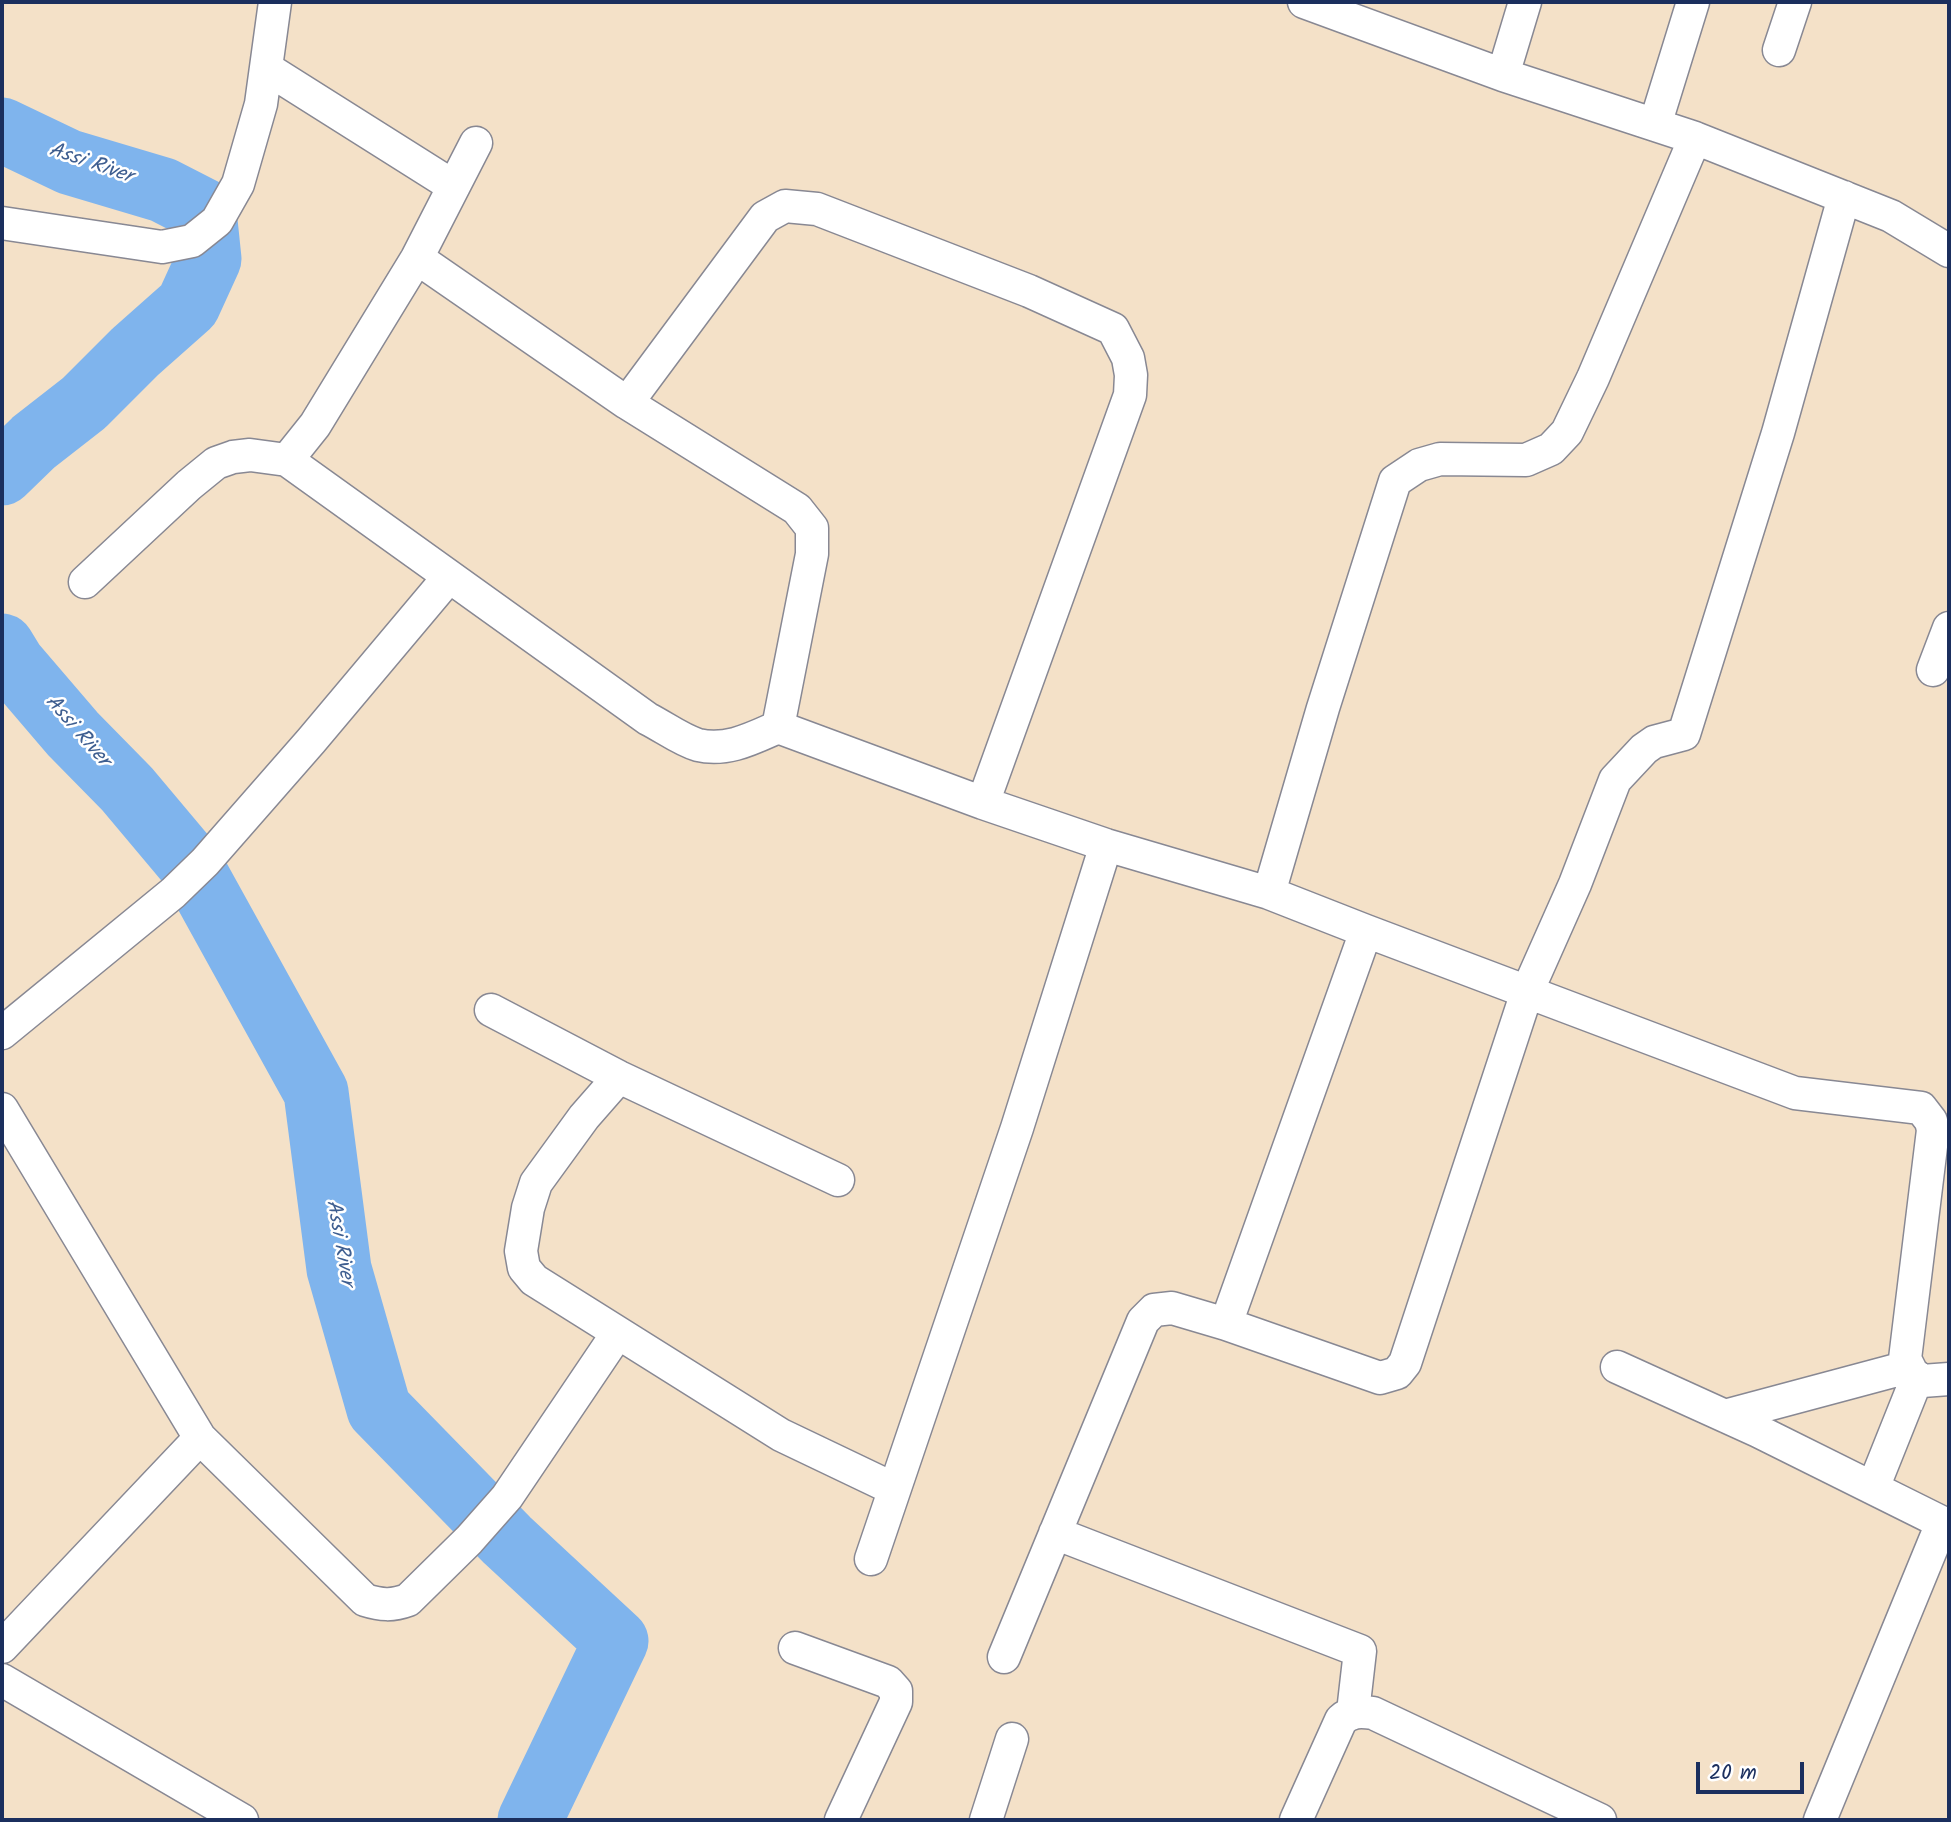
<!DOCTYPE html>
<html>
<head>
<meta charset="utf-8">
<style>
  body { margin:0 }
  #map { position:relative; width:1951px; height:1822px; overflow:hidden; background:#f4e1c8; font-family:Kalam,sans-serif }
  canvas { display:block }
  .frame { position:absolute; inset:0; border:4px solid #1b2f5e; pointer-events:none }
  .scale { position:absolute; left:1696px; top:1762px; width:108px; height:32px; box-sizing:border-box; border:4px solid #1b2f5e; border-top:0; padding-left:9px; font-size:21px; line-height:24px; white-space:nowrap; color:#1b2f5e; -webkit-text-stroke:5px #fff; paint-order:stroke }
</style>
</head>
<body>
<div id="map">
<canvas width="1951" height="1822"></canvas>
<div class="frame"></div>
<div class="scale">20 m</div>
</div>
<script>
const g = document.querySelector('canvas').getContext('2d');
g.lineJoin = 'round';
function stroke(path, color, width, dash) { g.strokeStyle = color; g.lineWidth = width; g.lineCap = dash ? 'butt' : 'round'; g.setLineDash(dash || []); g.stroke(path); }
function drawText(font, color, halo, rows, align = 'center') {
  g.font = font + ' Kalam,sans-serif'; g.lineWidth = 5; g.setLineDash([]); g.textBaseline = 'middle'; g.strokeStyle = halo; g.fillStyle = color; for (const [text, x, y, turn = 0] of rows) {
    g.save(); g.translate(x, y); g.rotate((+turn || 0) * Math.PI / 180); g.textAlign = isNaN(turn) ? turn : align; if (halo) g.strokeText(text, 0, 0); g.fillText(text, 0, 0); g.restore();
  }
}
stroke(new Path2D(`
  M2,130l67,32 94,28 41,21 5,48 -21,46 -53,47 -51,51 -50,39 -32,31
  M2,646l11,18 60,70 54,55 63,75 126,228 23,177 40,140 128,131 109,101 -86,179`), '#7fb4ed', 65);
const minor = new Path2D(`
  M1304,2l199,73 192,63 196,78 58,35
  M1779,50l16,-48
  M266,68l187,118
  M1503,75l22,-73
  M1655,125l38,-123
  M2,223l160,24 30,-6 25,-20 21,-37 23,-80 14,-102
  M417,258l210,145 170,106 15,19v26l-34,173 205,76 123,42 163,48 97,38 429,162 126,15 10,13 2,9 -28,229 7,14 10,8 27,-2
  M627,403l138,-186 20,-11 32,3 212,82 84,38 15,29 3,17 -1,20 -147,408
  M287,460l28,-35 102,-167 59,-115
  M85,582l104,-97 27,-22 17,-6 17,-2 37,5 361,259c16,8 33,21 50,26 29,7 55,-7 80,-18
  M1933,670l16,-42
  M1269,893l54,-185 72,-227 24,-16 21,-6 86,1 25,-11 16,-17 26,-54 102,-240
  M491,1010l128,67 219,103
  M2,1033l171,-140 32,-31 106,-121 137,-163
  M619,1077l-35,40 -48,66 -8,25 -7,43 3,17 10,12 247,155 113,54
  M2,1109l198,329
  M1226,1324l140,-393
  M1617,1367l141,64 191,95
  M1725,1416l183,-49
  M1873,1488l44,-110
  M1055,1533l305,118 -7,61
  M871,1559l146,-431 89,-283
  M2,1647l198,-209 165,162c16,5 27,6 43,0l61,-60 38,-43 110,-163
  M795,1648l93,34 8,9v11l-55,118
  M1004,1657l139,-336 11,-11 18,-2 54,16 154,54 17,-5 8,-10 122,-371 48,-108 40,-104 29,-31 10,-7 30,-8 94,-301 66,-236
  M2,1680l240,140
  M986,1820l26,-81
  M1296,1820l45,-100c10,-9 19,-9 32,-7l227,107
  M1820,1820l122,-297`);
stroke(minor, '#888893', 35);
stroke(minor, '#fff', 32);
drawText('italic 21px', '#3e5e90', '#fff', [
  ["Assi River",90,165,19],
  ["Assi River",76,732,49],
  ["Assi River",338,1243,80]
]);
</script>
</body>
</html>
